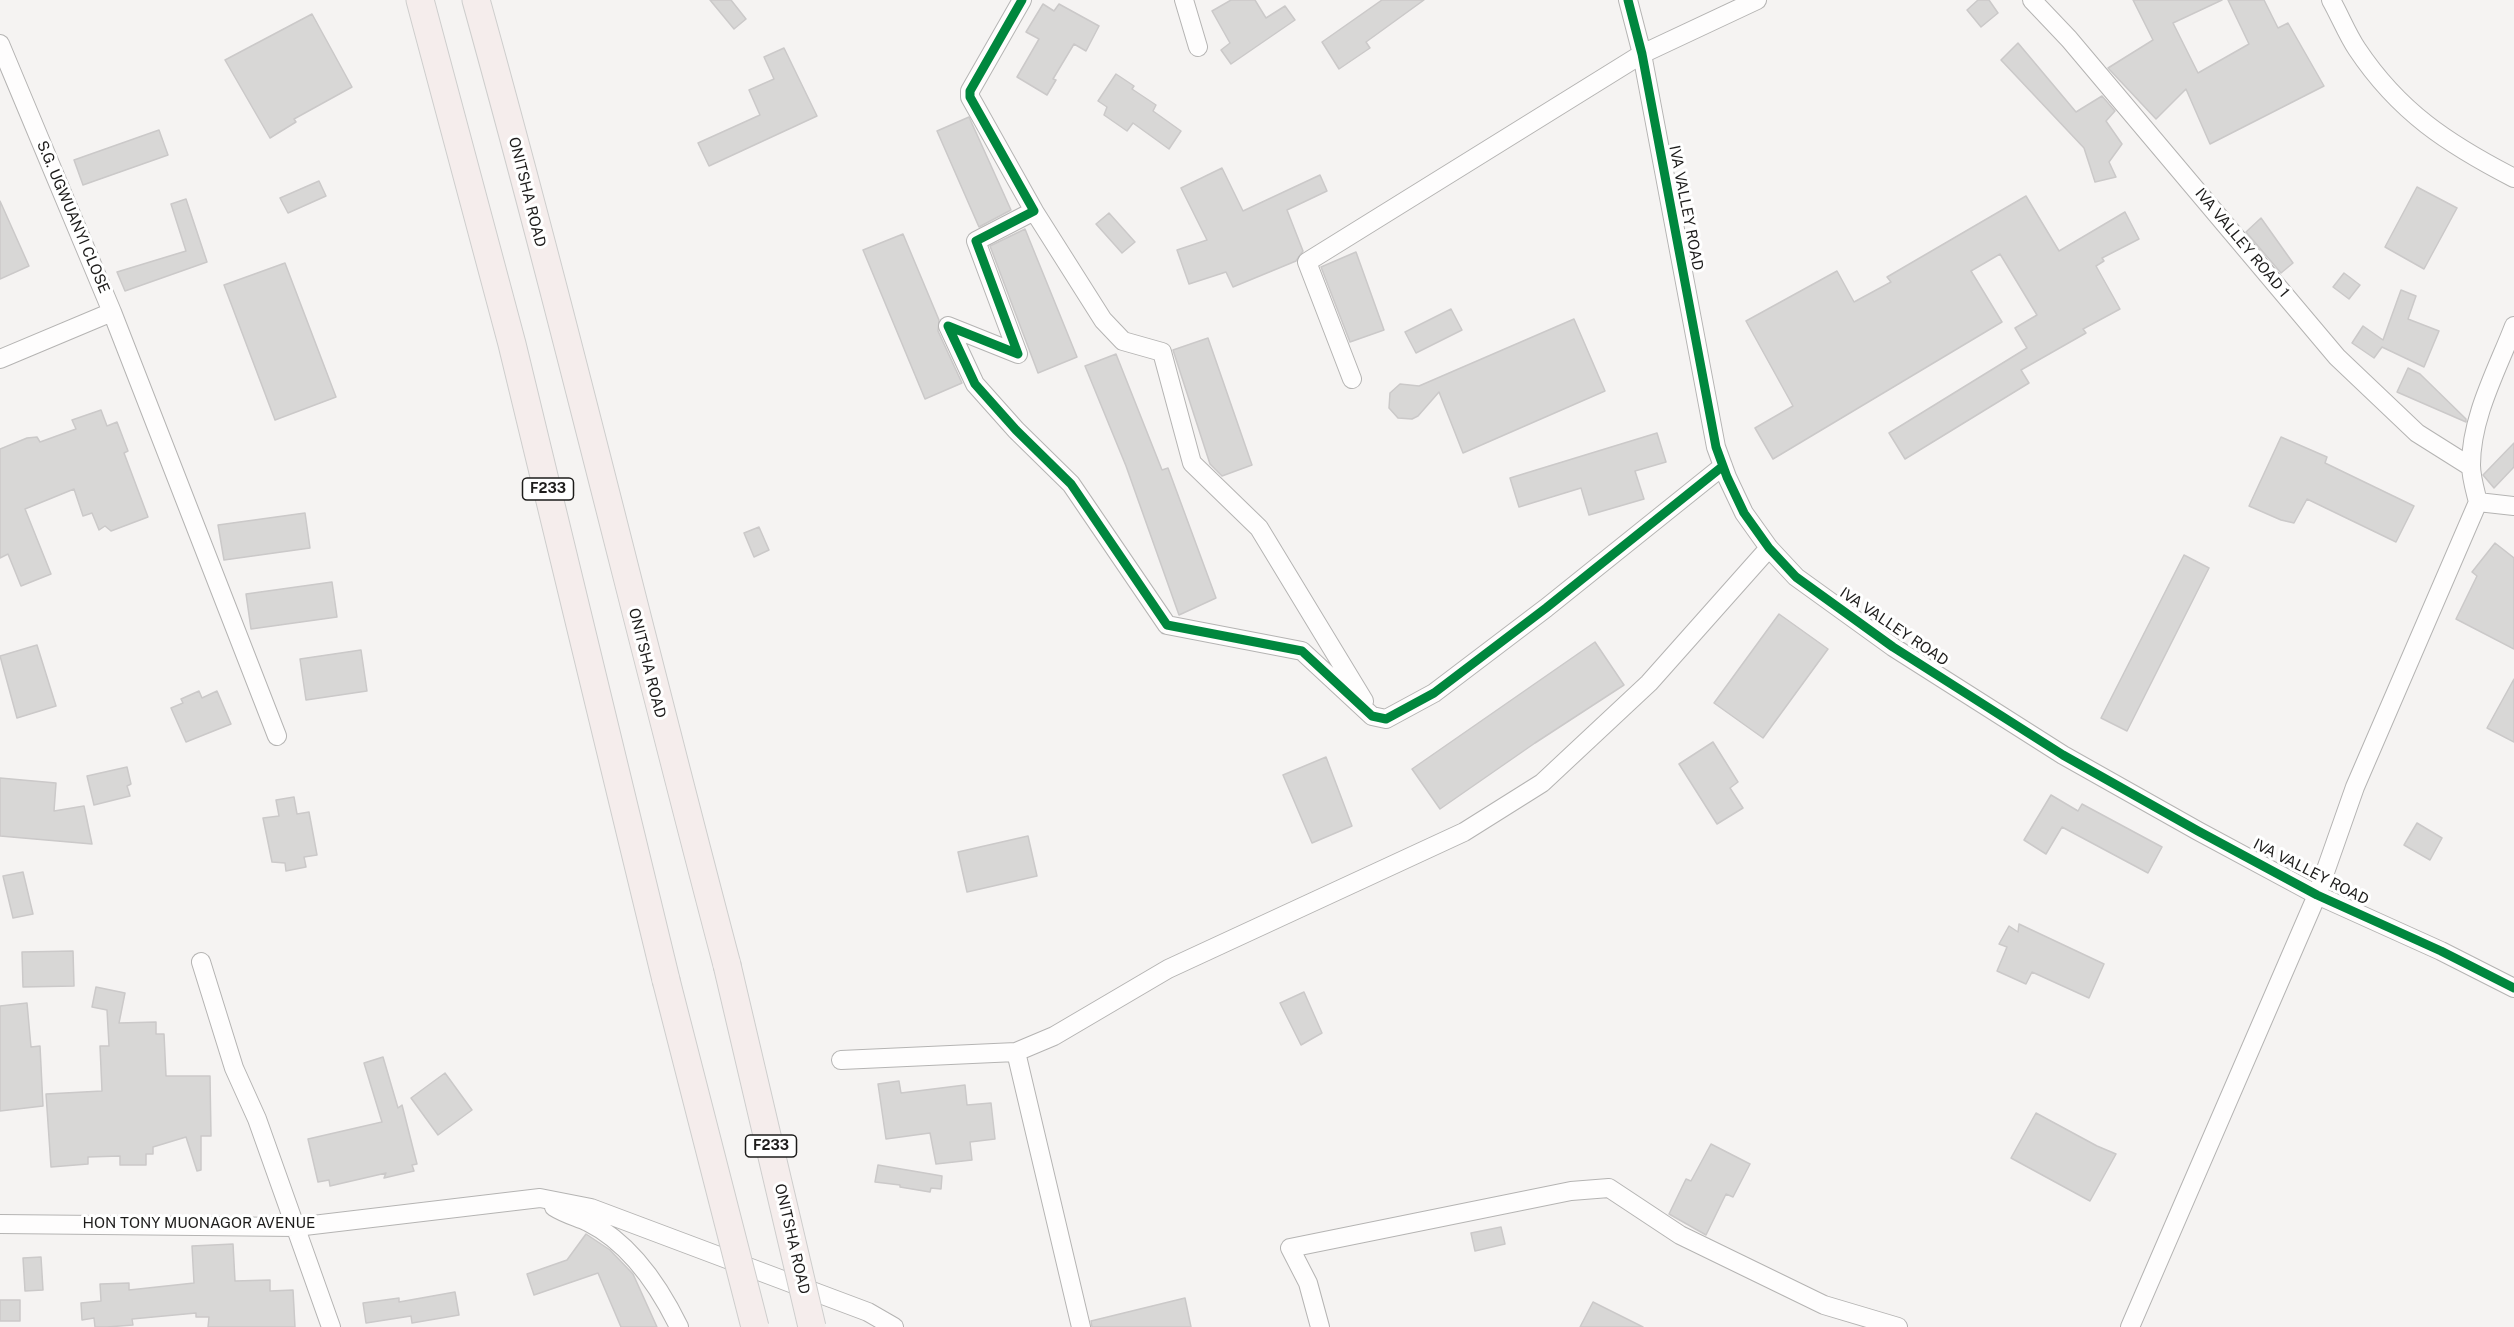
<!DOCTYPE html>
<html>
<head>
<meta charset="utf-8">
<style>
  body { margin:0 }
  canvas { display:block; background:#f5f3f2 }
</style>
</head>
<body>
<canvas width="2514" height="1327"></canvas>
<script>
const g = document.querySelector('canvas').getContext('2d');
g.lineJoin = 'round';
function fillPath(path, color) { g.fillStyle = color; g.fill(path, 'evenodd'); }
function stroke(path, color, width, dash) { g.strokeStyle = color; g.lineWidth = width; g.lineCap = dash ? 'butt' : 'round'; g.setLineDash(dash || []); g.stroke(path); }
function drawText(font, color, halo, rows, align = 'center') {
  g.font = font + ' "Public Sans",sans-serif'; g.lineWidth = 6; g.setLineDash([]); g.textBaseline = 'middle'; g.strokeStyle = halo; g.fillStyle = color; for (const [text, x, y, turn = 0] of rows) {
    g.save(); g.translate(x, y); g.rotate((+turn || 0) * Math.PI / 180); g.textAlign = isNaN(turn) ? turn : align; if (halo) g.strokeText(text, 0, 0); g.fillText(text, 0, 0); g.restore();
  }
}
const building = new Path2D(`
  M710,0h21l15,19 -12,10z
  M1231,0h24l11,18 19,-12 10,14 -64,44 -10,-14 9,-7 -18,-32z
  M1382,0h42l-58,42 4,6 -31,21 -17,-27z
  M1978,0h11l9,13 -17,14 -14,-17z
  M2133,0h89l-49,23 25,50 51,-29 -21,-44h36l14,28 10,-5 36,63 -114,58 -24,-55 -30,30 -48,-51 45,-28z
  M1043,4l11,7 5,-7 40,22 -13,25 -12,-7 -21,35 3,1 -9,15 -30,-18 22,-38 -13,-7z
  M312,14l40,73 -58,32 2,3 -26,16 -45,-78z
  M2018,43l58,69 26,-16 13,15 -9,10 16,23 -13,18 7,15 -21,5 -11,-34 -83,-88z
  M784,48l33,68 -108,50 -11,-23 62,-28 -11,-25 25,-11 -10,-22z
  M1116,74l18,12 -2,3 24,16 -3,6 28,20 -12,18 -36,-26 -6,8 -23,-16 3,-8 -9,-6z
  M969,117l42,93 -32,17 -42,-96z
  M159,130l9,25 -85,30 -9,-25z
  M1222,168l21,43 77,-36 7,16 -40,19 16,41 -7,10 -63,26 -7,-15 -37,12 -12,-34 30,-10 -26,-52z
  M319,181l7,15 -38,17 -8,-15z
  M2417,187l40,21 -33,61 -39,-22z
  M2026,196l33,55 66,-39 14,27 -37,19 2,3 -8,5 24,43 -37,20 3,4 -65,37 8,13 -124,76 -16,-26 138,-85 -12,-20 22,-13 -37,-61 -29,17 31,51 -229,137 -18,-31 38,-22 -47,-85 91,-50 17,31 37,-20 -4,-5z
  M186,199l21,63 -82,29 -8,-19 69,-21 -15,-47z
  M0,201l29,65 -29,13z
  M1109,213l26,29 -13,11 -26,-29z
  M2261,218l32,45 -12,10 -35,-41z
  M1025,229l52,128 -39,16 -48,-127z
  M903,234l36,86 -1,11 24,52 -37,16 -62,-149z
  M1356,252l28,78 -34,12 -29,-75z
  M285,263l51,134 -61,23 -51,-135z
  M2344,273l16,12 -11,14 -16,-12z
  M2401,290l15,6 -8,23 31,12 -15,36 -42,-20 -8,11 -22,-15 11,-17 20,14z
  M1451,309l11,21 -46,23 -11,-21z
  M1574,319l31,72 -142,62 -24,-61 -21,24 -6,3 -14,-1 -9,-10 1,-15 10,-9 19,2z
  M1208,338l44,127 -30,11 -12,-12 -37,-114z
  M1116,354l46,116 6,-2 48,130 -37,17 -53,-149 -41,-100z
  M2408,368l12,6 46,45v3l-69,-30z
  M101,410l6,16 10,-4 11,29 -4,2 24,64 -37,14 -6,-5 -6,4 -7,-17 -9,3 -9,-27 -49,20 26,65 -30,12 -13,-32 -8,4v-109l27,-11 10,-1 3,5 36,-13 -4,-9z
  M1657,433l9,29 -31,9 9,28 -55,16 -8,-27 -62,19 -9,-29z
  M2281,437l46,20 -2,6 89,43 -18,36 -89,-43 -13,24 -13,-3 -32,-14z
  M2514,443v24l-20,21 -11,-13z
  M305,513l5,35 -86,12 -6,-35z
  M759,527l10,23 -15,7 -10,-24z
  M2495,543l19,15v91l-58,-30 21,-43 -5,-4z
  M2184,555l25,13 -82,163 -26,-13z
  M332,582l5,35 -86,12 -5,-35z
  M1779,614l49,35 -65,89 -49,-35z
  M1595,642l29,43 -89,58 -95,66 -28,-40z
  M37,645l19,61 -39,12 -17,-62z
  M361,650l6,41 -61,9 -6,-41z
  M2514,679v63l-27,-14z
  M199,691l3,7 15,-7 14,33 -45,18 -15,-34 12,-5 -2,-4z
  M1713,742l25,40 -8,6 13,20 -26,16 -38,-60z
  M1326,757l26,69 -40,17 -29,-68z
  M127,767l4,17 -4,2 3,10 -36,9 -7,-29z
  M0,778l56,5 -2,28 30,-5 8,38 -92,-8z
  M2051,795l27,16 4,-7 80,43 -14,26 -86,-46 -16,27 -22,-14z
  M294,797l3,17 12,-2 8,43 -13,2 2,10 -20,4 -1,-8 -13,-1 -9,-44 16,-2 -3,-16z
  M2417,823l25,15 -12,22 -26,-15z
  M1028,836l9,40 -70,16 -9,-40z
  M23,872l10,42 -20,4 -10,-42z
  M2019,924l85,40 -15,34 -57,-26 -6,12 -29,-13 10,-24 -8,-3 10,-18 9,6z
  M73,951l1,35 -51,1 -1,-35z
  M96,987l29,6 -6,30 37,-1v12h8l2,42h44l1,60h-10v34l-4,1 -11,-34 -33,10v7h-7v11h-26v-9l-32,1v7l-37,3 -5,-73 56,-3 -2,-45h9l-2,-36 -15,-3z
  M1304,992l18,41 -21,12 -21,-42z
  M27,1003l4,44 9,-1 3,60 -43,5v-105z
  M383,1057l15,51 4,-3 15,59 -5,1 2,6 -30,7 2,-5 -56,13 -1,-6 -11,2 -10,-43 74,-17 -18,-59z
  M445,1073l27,37 -34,25 -27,-37z
  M899,1081l2,12 64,-8 2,20 24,-2 4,36 -25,3 2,18 -36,4 -6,-31 -44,6 -8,-55z
  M2036,1113l61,33 19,8 -26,47 -79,-43z
  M1711,1144l39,20 -17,33 -7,-3 -20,41 -37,-21 17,-35 5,2z
  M878,1165l64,11 -1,13 -10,-1 -1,4 -30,-5v-2l-25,-3z
  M1501,1227l4,17 -30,7 -4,-18z
  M586,1234l24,16 23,24 24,53h-36l-23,-54 -64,22 -7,-21 40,-14z
  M233,1244l2,37 35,-1v11l23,-1 2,37h-87l1,-10h-13v-4l-64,6 1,6 -26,2h-12l-1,-9 -12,2 -1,-17 20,-2 -1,-17 29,-1v7l65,-7 -2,-37z
  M41,1257l2,33 -18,1 -2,-33z
  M455,1292l4,23 -47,8 -1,-7 -45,7 -3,-20 36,-5v4z
  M1185,1298l6,29h-99l-1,-6z
  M0,1300h20v21h-20z
  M1593,1302l50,25h-63z`);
fillPath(building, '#d8d7d6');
stroke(building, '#cbc9c9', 1.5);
const street = new Path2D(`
  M1022,0l-52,91v6l64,114 -58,30 42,113 -70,-28 27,58 41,46 55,54 96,141 135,26 70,65 14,3 48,-26 112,-85 177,-142
  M1184,0l14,47
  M1628,0l14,54 74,393 11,30 17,36 25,35 27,29 97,70 170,108 135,76 119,64 124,56 73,37
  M2032,0l37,39 268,318 80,76 54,34
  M2331,0c9,16 16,34 26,49 42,63 91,95 157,129
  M0,44l112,268 165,424
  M1034,211l69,109 20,21 39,11 30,111 67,65 105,173
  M0,359l112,-47
  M1352,379l-45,-117 335,-208 115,-54
  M2478,502l36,4
  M201,962l33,106 23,51 74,208
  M1016,1052l65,275
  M841,1060l175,-8 38,-16 114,-67 296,-137 78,-49 107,-100 120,-135
  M554,1207c11,7 23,10 34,15 42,21 71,64 91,105
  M0,1224l296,3 244,-29 51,10 277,104 26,15
  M1320,1327l-12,-44 -18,-35 281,-57 38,-3 71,47 144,70 74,22
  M2130,1327l187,-432 38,-108 123,-285c-3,-12 -7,-25 -7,-37 0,-48 26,-95 43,-139`);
const primary = new Path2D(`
  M420,0l92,344 154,636
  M476,0c89,320 166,644 251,965`);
stroke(street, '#b5b4b3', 20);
stroke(primary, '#cececd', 29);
stroke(street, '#fefdfd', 18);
stroke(primary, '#f5edec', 27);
const primaryBridge = new Path2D(`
  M727,965l85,362
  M666,980l89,347`);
stroke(primaryBridge, '#cececd', 29, []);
stroke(primaryBridge, '#f5edec', 27);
stroke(new Path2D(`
  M1022,0l-52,91v6l64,114 -58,30 42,113 -70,-28 27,58 41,46 55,54 96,141 135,26 70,65 14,3 48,-26 112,-85 177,-142
  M1628,0l14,54 74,393 11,30 17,36 25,35 27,29 97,70 170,108 135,76 119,64 124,56 73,37`), '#00873e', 9);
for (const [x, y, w] of [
  [548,489,51],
  [771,1146,51]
]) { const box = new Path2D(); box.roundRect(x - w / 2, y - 11, w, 22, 4.5); g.fillStyle = '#fff'; g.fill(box); stroke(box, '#1d1c1b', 1.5); }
drawText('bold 14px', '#1d1c1b', null, [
  ["F233",548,489],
  ["F233",771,1146]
]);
drawText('15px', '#1d1c1b', '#fff', [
  ["ONITSHA ROAD",527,192,76],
  ["IVA VALLEY ROAD",1686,208,79],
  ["S.G. UGWUANYI CLOSE",73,217,67],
  ["IVA VALLEY ROAD 1",2242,243,50],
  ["IVA VALLEY ROAD",1894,627,34],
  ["ONITSHA ROAD",647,663,76],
  ["IVA VALLEY ROAD",2311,872,27],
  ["HON TONY MUONAGOR AVENUE",199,1223],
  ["ONITSHA ROAD",792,1239,77]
]);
</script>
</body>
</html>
